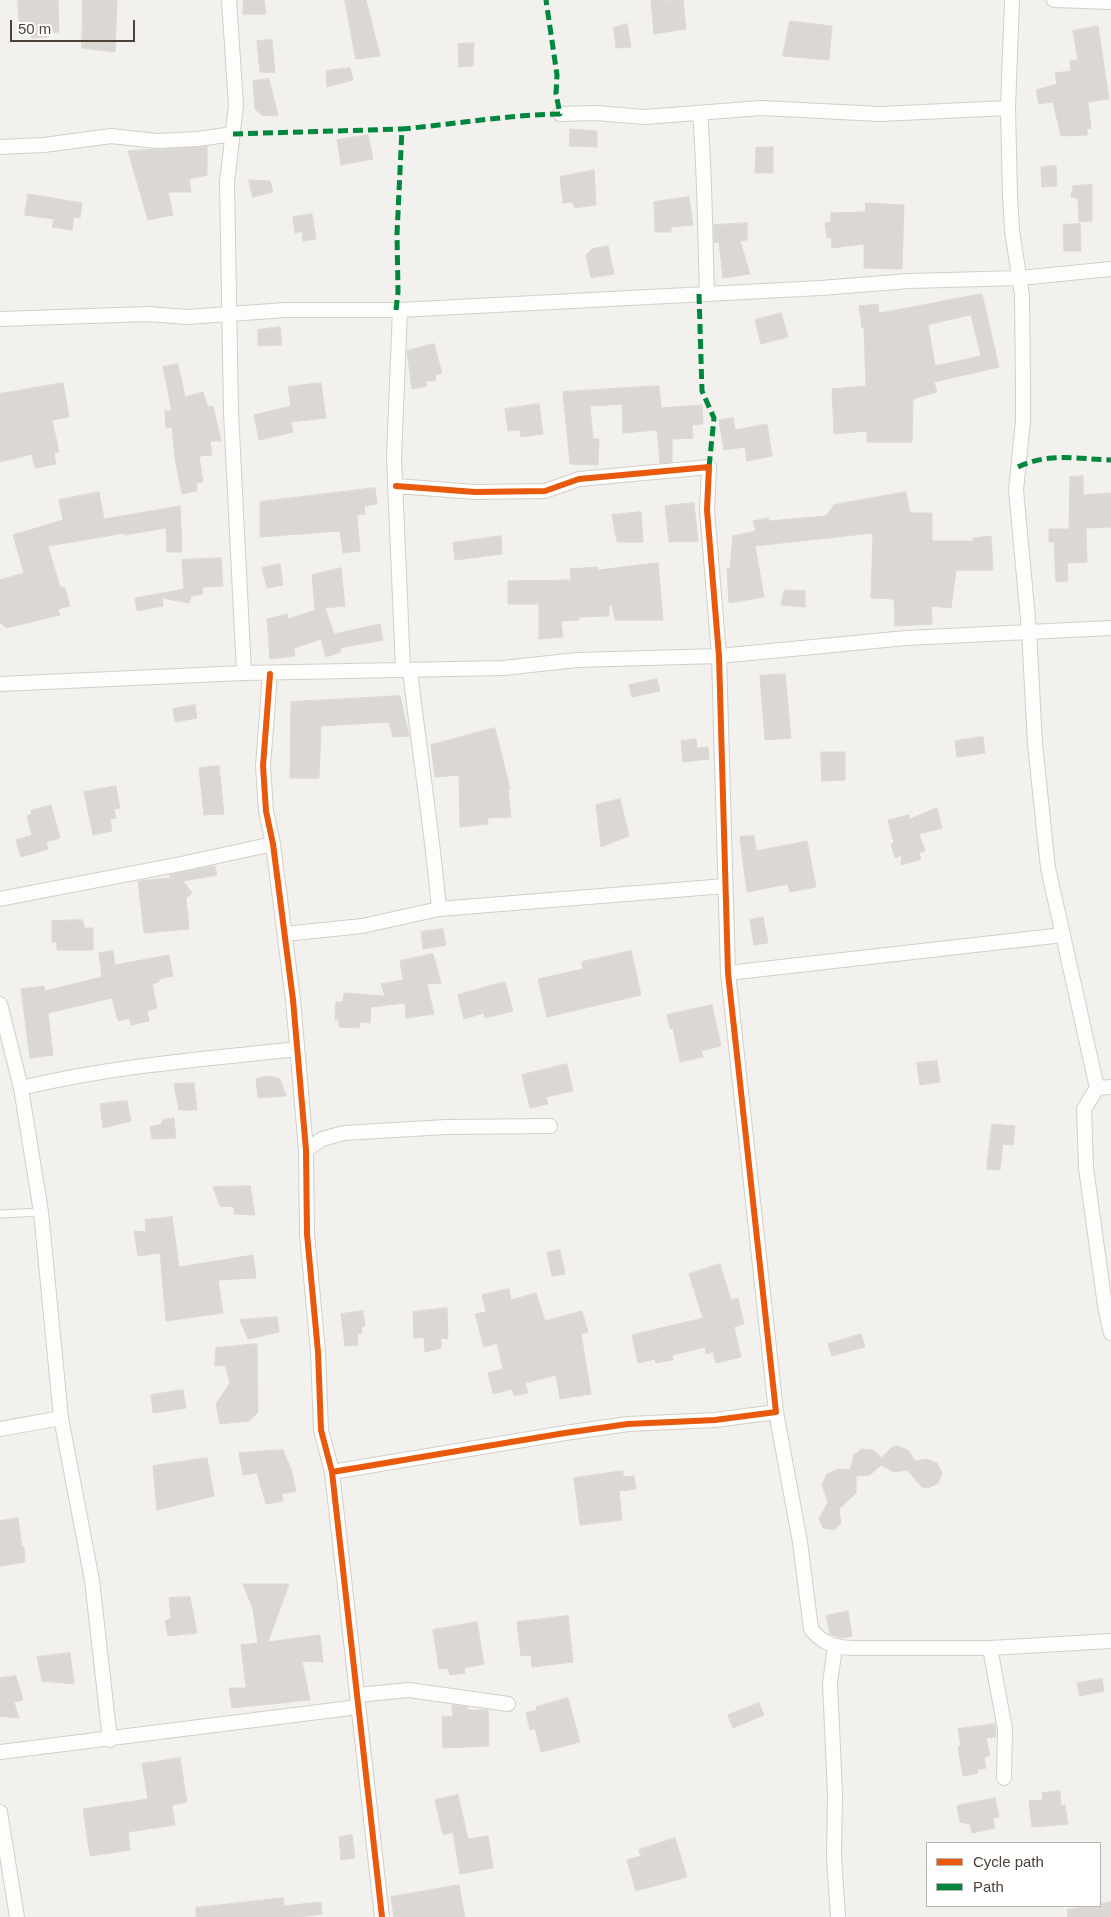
<!DOCTYPE html>
<html>
<head>
<meta charset="utf-8">
<style>
  body { margin:0 }
  #map { position:relative; width:1111px; height:1917px; overflow:hidden; background:#f3f1ed; font-family:Helvetica,sans-serif }
  canvas { display:block }
  .legend { position:absolute; left:926px; top:1842px; width:175px; height:65px; box-sizing:border-box; background:#fff; border:1px solid #b7b3af; margin:0; padding:6px 9px; list-style:none; font-size:15px; color:#4c4237 }
  .legend li { display:flex; align-items:center; gap:10px; height:25px }
  .legend b { width:25px; border:1px solid #b7b3af }
  .scale { position:absolute; left:10px; top:20px; width:125px; height:22px; box-sizing:border-box; border:2px solid #4c4237; border-top:0; padding-left:6px; font-size:15px; line-height:18px; white-space:nowrap; color:#4c4237; -webkit-text-stroke:4px #fff; paint-order:stroke }
</style>
</head>
<body>
<div id="map">
<canvas width="1111" height="1917"></canvas>
<ul class="legend">
<li><b style="height:6px;background:#e8590c"></b>Cycle path</li>
<li><b style="height:6px;background:#00873e"></b>Path</li>
</ul>
<div class="scale">50 m</div>
</div>
<script>
const g = document.querySelector('canvas').getContext('2d');
g.lineJoin = 'round';
function fillPath(path, color) { g.fillStyle = color; g.fill(path, 'evenodd'); }
function stroke(path, color, width, dash) { g.strokeStyle = color; g.lineWidth = width; g.lineCap = dash ? 'butt' : 'round'; g.setLineDash(dash || []); g.stroke(path); }
const building = new Path2D(`
  M18,0h40l1,32 -10,1v4l-17,1 -1,-4h-11z
  M83,0h34l-2,52 -33,-4z
  M244,0h20l2,14h-23z
  M345,0h21l14,56 -24,3z
  M683,0l3,29 -32,5 -3,-33z
  M790,21l42,5 -3,34 -46,-4z
  M627,24l4,23 -15,1 -2,-20z
  M1098,26l11,73 -21,3 3,26 -4,1v6l-26,1 -8,-34 -14,2 -3,-14 21,-6 -2,-11 16,-2 -1,-10 8,-1 -5,-29z
  M272,40l3,33 -15,-1 -3,-31z
  M474,43l-1,23 -14,1 -1,-23z
  M350,68l3,12 -26,7 -1,-16z
  M269,79l9,36 -15,1 -8,-7 -2,-28z
  M570,129l27,2v16l-27,-1z
  M368,135l5,24 -32,6 -4,-25z
  M207,147v28l-18,4 2,13h-23l5,23 -25,5 -20,-69z
  M773,147v26h-18l1,-25z
  M1056,166l1,20 -15,1 -1,-20z
  M594,170l2,35 -21,3 -3,-6 -9,1 -3,-26z
  M249,180l21,1 3,11 -20,5z
  M1092,185v36l-13,1 -1,-23 -7,-2 2,-11z
  M28,194l54,9 -2,15 -6,-1 -2,13 -20,-3 2,-8 -29,-4z
  M689,197l4,28 -22,2v5h-16l-1,-30z
  M866,203l38,2 -2,64 -38,-1v-24l-32,4 -1,-11 -4,1 -2,-15 6,-1v-9l34,-1z
  M312,214l4,25 -13,2 -1,-10 -7,2 -2,-16z
  M747,223v17l-7,1 10,33 -27,4 -4,-36 -5,1v-18z
  M1080,224l1,27h-17l-1,-26z
  M608,246l6,28 -23,4 -5,-23 6,-6z
  M982,294l17,73 -65,15 3,10 -24,7 -1,43h-45v-11l-33,3 -2,-45 34,-3 -2,-59 -2,1 -3,-22 19,-2 1,9zM971,315l10,41 -46,10 -7,-41z
  M781,313l7,24 -27,7 -6,-24z
  M280,327l2,18 -24,1v-16z
  M434,344l8,29 -6,2 -1,6h-10l2,5 -15,3 -5,-38z
  M178,364l7,33 18,-5 5,15 5,-1 8,35h-11l2,14 -13,1 4,26 -7,1 1,8 -15,3 -7,-35 -3,-32 -6,1 -1,-17h7l-9,-44z
  M63,383l6,34 -17,3 7,32 -5,1 2,11 -21,4 -3,-14 -32,8v-68z
  M321,383l5,35 -35,4 2,10 -34,8 -5,-25 37,-9 -3,-19z
  M659,386l2,22 41,-3 1,19 -11,1 1,13 -21,1v23l-12,1 -3,-33 -34,3 -1,-29 -32,2 3,33h6l-1,26 -28,-1 -7,-72z
  M539,404l4,30 -22,3 -1,-7 -12,1 -3,-22z
  M733,418l2,12 32,-6 5,32 -25,5 -2,-14 -21,3 -5,-30z
  M1083,476v19l28,-2v34l-25,1 1,34 -20,1 1,18 -12,1 -2,-40h-5v-13h20l1,-52z
  M375,488l2,16 -13,2 1,8 -8,1 3,36 -17,2 -3,-22 -80,6v-35z
  M99,492l5,27 76,-13 2,46h-15l-1,-24 -41,7v-2l-77,13 12,41 5,1 5,18 -12,3 2,6 -54,13 -6,-6v-42l24,-7 -11,-38 50,-15 -4,-20z
  M906,492l4,21h22v28h42l-1,-3 18,-2 2,34h-37l-5,38 -20,-2 1,18 -37,2 -1,-27 -23,-1 2,-65 -118,13 9,51 -35,6 -2,-34 3,-1 3,-32 23,-5 -3,-10 15,-3 1,3 57,-5 8,-11z
  M694,503l4,38 -29,1 -4,-36z
  M641,512l2,30h-26l-5,-27z
  M501,536l1,18 -47,6 -2,-17z
  M221,558l2,28 -21,1 1,7 -12,2 -2,7 -27,-5 1,8 -26,5 -2,-13 49,-9 -2,-29z
  M658,563l5,57h-48l-3,-15h-3v11l-30,1v3l-18,1 2,16 -24,2v-35h-31v-23l63,-1 -1,-11 28,-2 -1,3z
  M280,564l3,21 -16,3 -5,-20z
  M341,568l4,38 -20,2 9,26 46,-10 3,16 -43,8 1,4 -15,5 -5,-18 -27,9 1,8 -25,3 -3,-40 20,-5 1,5 31,-10h-4l-3,-34z
  M785,590l20,1v16l-24,-2z
  M785,674l6,64 -26,2 -5,-64z
  M657,679l3,12 -28,6 -3,-12z
  M400,696l9,40 -16,1 -4,-15 -68,4 -2,52h-29l1,-76z
  M195,705l2,13 -22,4 -2,-13z
  M495,728l15,61h-2l3,28 -24,1 1,6 -28,3 -1,-52 -24,2 -4,-32z
  M983,737l2,16 -28,4 -2,-16z
  M696,739l1,9 11,-1 1,12 -26,3 -2,-21z
  M821,752h24v28l-23,1z
  M219,766l5,48 -20,1 -5,-47z
  M116,786l4,22 -6,1 2,9 -6,1 2,12 -19,4 -9,-43z
  M620,799l9,37 -28,11 -5,-42z
  M51,805l9,33 -14,4 2,7 -27,8 -5,-17 16,-5 -5,-19 5,-2 -1,-3z
  M937,808l5,20 -23,6 6,17 -6,2 2,6 -20,6 1,-10 -7,3 -4,-14 3,-1 -6,-23 21,-5v4z
  M754,836l2,15 51,-10 9,46 -26,5 -2,-8 -41,8 -7,-55z
  M215,866l2,9 -34,6 9,12 -6,5 3,31 -45,4 -6,-52 33,-3 -1,-3z
  M763,917l5,26 -14,2 -4,-25z
  M82,920l3,8h8v22h-36v-8h-5v-21z
  M443,929l3,16 -23,4 -2,-17z
  M113,951l2,14 54,-10 4,21 -14,3v3l-7,2 5,24 -10,3 2,10 -18,4 -2,-7 -11,3 -6,-23 -64,15 5,42 -23,3 -9,-69 23,-3 1,5 57,-14 -3,-24z
  M631,951l10,44 -94,22 -9,-38 45,-10 -1,-7z
  M433,954l8,29 -14,1 7,30 -28,4 -1,-15 -34,4 -1,16 -10,-1 -1,6 -20,-1v-7h-4l1,-18h7l1,-9 41,3 -4,-12 22,-4 -3,-19z
  M505,982l8,29 -28,7 -1,-5 -20,6 -6,-24z
  M712,1005l9,41 -20,5 2,6 -23,5 -7,-34 -3,1 -3,-14z
  M937,1061l3,21 -20,3 -3,-22z
  M567,1064l6,27 -27,6 2,7 -18,4 -8,-33z
  M269,1076l11,3 6,17 -28,2 -2,-19z
  M194,1083l3,27h-18l-5,-26z
  M127,1101l4,20 -28,7 -3,-24z
  M174,1118l2,20 -24,1 -2,-12 11,-3 2,-4z
  M992,1124l23,2 -2,19 -10,-1 -3,26 -13,-1z
  M250,1186l5,29 -21,-1v-7l-14,-1 -7,-19z
  M172,1217l7,50 74,-12 3,23 -38,2 5,33 -57,8 -6,-68 -22,3 -4,-25 12,1 -1,-12z
  M560,1250l5,24 -13,2 -5,-23z
  M720,1264l11,36 7,-2 6,26 -10,3 7,30 -25,6 -3,-11 -7,2 -1,-7 -33,8 1,5 -17,3 -1,-4 -17,4 -6,-28 71,-17 -14,-44z
  M509,1289l2,11 25,-7 9,28 37,-10 6,21 -7,2 10,60 -31,5 -4,-24 -31,8 3,10 -14,3 -2,-7 -19,5 -5,-21 15,-4 -6,-26 -13,4 -9,-33 11,-2 -4,-17z
  M447,1308l1,31 -7,-1v10l-16,4 -1,-15 -10,1 -1,-26z
  M363,1311l2,15 -4,1 1,6 -5,1 1,11 -13,1 -4,-32z
  M277,1317l2,15 -31,7 -8,-19z
  M861,1334l4,13 -33,9 -4,-12z
  M257,1344l1,68 -9,9 -29,3 -4,-20 14,-21 -5,-18 -10,1 1,-18z
  M183,1390l3,18 -33,5 -2,-18z
  M897,1446l11,4 7,11 12,-2 10,4 5,10 -4,10 -10,5 -6,-1 -15,-17 -13,2 -13,-7 -11,10 -14,1v17l-17,16 2,14 -7,7 -11,-2 -4,-9 9,-17 -6,-17 5,-11 11,-5 12,1 4,-15 8,-6 11,1 9,8 9,-10z
  M283,1450l8,19 5,22 -14,3 1,7 -17,3 -9,-31 -14,2 -4,-22z
  M207,1458l7,38 -57,14 -4,-44z
  M623,1471v6l11,-1 2,13 -17,2 3,29 -42,5 -6,-47z
  M18,1518l4,29h2l1,15 -25,4v-45z
  M243,1584h46l-21,58 52,-7 3,27 -21,-1 8,39 -78,8 -3,-20h17l-5,-43 17,-2 -5,-34z
  M190,1597l7,36 -29,3 -3,-15 6,-3 -2,-20z
  M848,1611l4,25 -10,2 -12,-4 -4,-18z
  M568,1616l5,46 -41,5 -1,-12 -10,1 -4,-34z
  M477,1622l7,42 -20,4 1,5 -15,2 -2,-7 -9,1 -6,-39z
  M70,1653l4,31 -32,-3 -5,-24z
  M16,1676l7,24 -9,2 5,16 -19,-2v-38z
  M1102,1679l2,12 -24,5 -3,-13z
  M568,1698l12,44 -39,10 -6,-24 -5,2 -4,-17 11,-3 -1,-3z
  M759,1703l5,12 -31,13 -5,-13z
  M452,1705l16,2v3h20l1,36 -46,2 -1,-31 11,-1z
  M995,1724l1,13 -10,1 4,17 -6,3 2,10 -9,2 1,3 -15,3 -5,-29 3,-1 -3,-17z
  M180,1758l7,44 -15,3 3,20 -47,7 2,18 -40,6 -7,-47 65,-10 -6,-35z
  M1060,1791l1,15 4,-1 3,19 -36,3 -3,-26 14,-1 -1,-7z
  M458,1795l10,44 20,-3 5,32 -33,6 -7,-42 -10,3 -8,-35z
  M995,1798l4,19 -6,1 2,10 -23,5 -2,-9 -10,-2 -3,-16z
  M352,1835l3,23 -14,2 -2,-23z
  M675,1838l12,39 -51,14 -9,-31 14,-4 -2,-6z
  M459,1885l6,32h-71l-3,-20z
  M283,1898l1,8 37,-4 1,12 -24,3h-102v-9z
  M1111,1902v15h-43l-1,-7z`);
fillPath(building, '#dbd8d3');
stroke(building, '#dcd8d3', 1);
const service = new Path2D(`
  M0,1214l41,-2`);
const minor = new Path2D(`
  M229,0l7,105 -9,77 4,230 13,261
  M1012,0l-4,108 2,88 2,35 10,64 1,91v35l-7,69 13,140 6,114 13,124 49,220 14,-1
  M1054,0l57,2
  M700,113c5,61 5,121 7,181
  M560,114l36,-1 49,4 116,-9 119,6 128,-6
  M0,147l44,-2 67,-9 46,5 41,-2 35,-5
  M400,310l-6,147 9,213
  M0,319l148,-5 39,3 99,-7h114l421,-22 88,-7 111,-3 91,-9
  M410,670c9,80 22,159 29,239
  M270,674l-7,92 3,45 7,33 20,156 13,150 1,84 11,118 3,78 11,42 50,445
  M0,684l244,-11 259,-5 74,-8 142,-4 187,-18 205,-10
  M0,899l181,-35 92,-20
  M285,934l77,-8 77,-17 286,-23
  M728,973l335,-38
  M0,1004l21,84 20,124 20,206 31,162 18,160
  M21,1088c91,-22 183,-29 276,-39
  M1097,1088l-13,21 2,59 19,138 6,27
  M306,1150l16,-11 22,-6 102,-6 104,-1
  M776,1412l24,130 11,87c12,15 23,18 41,19h138l121,-7
  M0,1429l61,-11
  M332,1472l233,-39 63,-9 87,-4 61,-8 -48,-439 -9,-317 -12,-146 2,-43 -130,12 -34,12 -70,1 -79,-6
  M835,1647l-5,36 5,111 -1,63 4,60
  M990,1648l15,81 -1,49
  M357,1695l52,-5 99,14
  M0,1752l358,-45
  M0,1812l17,105`);
stroke(service, '#d1cfca', 9);
stroke(minor, '#d1cfca', 16);
stroke(service, '#fdfdfc', 7);
stroke(minor, '#fdfdfc', 14);
stroke(new Path2D(`
  M233,134l169,-5
  M699,294l3,97 12,27 -5,49
  M396,310l2,-18 -1,-58 5,-105c53,-5 105,-14 158,-15l-4,-20 1,-19 -11,-75
  M1018,467c32,-15 59,-8 93,-7`), '#00873e', 5, [10, 5]);
stroke(new Path2D(`
  M270,674l-7,92 3,45 7,33 20,156 13,150 1,84 11,118 3,78 11,42 50,445
  M332,1472l233,-39 63,-9 87,-4 61,-8 -48,-439 -9,-317 -12,-146 2,-43 -130,12 -34,12 -70,1 -79,-6`), '#e8590c', 6);
</script>
</body>
</html>
